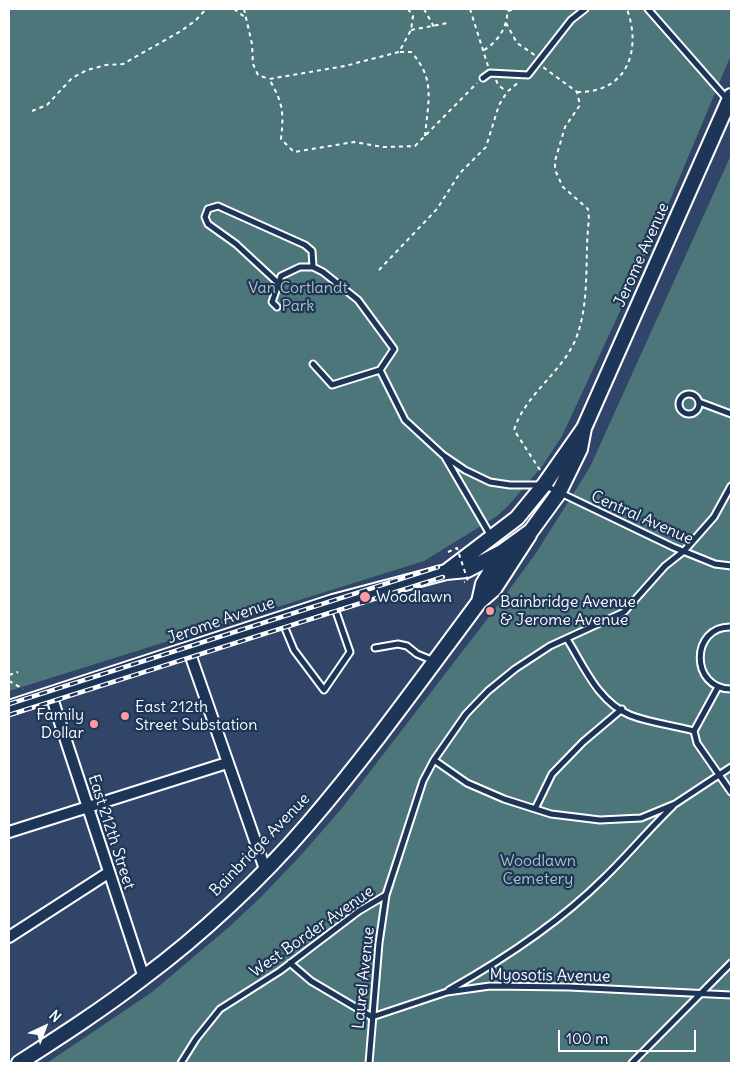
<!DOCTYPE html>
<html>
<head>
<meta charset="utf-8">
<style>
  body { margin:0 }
  #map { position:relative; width:740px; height:1072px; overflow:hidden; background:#304568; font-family:Delius,sans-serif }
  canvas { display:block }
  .frame { position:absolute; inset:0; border:10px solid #fff; pointer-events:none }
  .north { position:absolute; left:20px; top:1002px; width:50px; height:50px; -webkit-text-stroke:4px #1d3557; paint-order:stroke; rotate:43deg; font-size:14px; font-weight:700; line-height:20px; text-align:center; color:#fff }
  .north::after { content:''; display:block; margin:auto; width:18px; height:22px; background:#fff; clip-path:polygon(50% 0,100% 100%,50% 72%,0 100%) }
  .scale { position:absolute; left:558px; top:1030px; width:138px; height:22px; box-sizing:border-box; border:2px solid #fff; border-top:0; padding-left:6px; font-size:15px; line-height:18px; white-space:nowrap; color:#fff; -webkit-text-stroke:4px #1d3557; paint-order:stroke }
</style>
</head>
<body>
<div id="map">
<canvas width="740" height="1072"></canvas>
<div class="frame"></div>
<div class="north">N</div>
<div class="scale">100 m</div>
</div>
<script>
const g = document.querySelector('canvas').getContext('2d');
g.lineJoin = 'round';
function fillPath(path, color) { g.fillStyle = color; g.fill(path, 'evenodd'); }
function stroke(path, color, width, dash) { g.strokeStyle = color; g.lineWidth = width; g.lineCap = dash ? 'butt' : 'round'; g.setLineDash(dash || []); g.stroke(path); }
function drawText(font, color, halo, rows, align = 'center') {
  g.font = font + ' Delius,sans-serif'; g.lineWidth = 4.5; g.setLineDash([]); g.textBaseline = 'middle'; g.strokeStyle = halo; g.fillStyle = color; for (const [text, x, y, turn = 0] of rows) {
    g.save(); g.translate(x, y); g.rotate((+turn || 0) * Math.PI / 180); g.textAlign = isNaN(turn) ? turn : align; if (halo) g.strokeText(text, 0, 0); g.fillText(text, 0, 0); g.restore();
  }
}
fillPath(new Path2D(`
  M9,9h722v46l-76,181 -93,200 -19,29 -35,41 -11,10 -73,45 -415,130z
  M731,155v908h-684l105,-71 77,-65 32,-30 41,-43 40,-46 156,-203 38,-52 54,-86z`), '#4d767a');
const lane = new Path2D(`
  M648,9l79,90
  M483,78l7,-5 38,2 43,-55 14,-11
  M278,283l-42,-39 -28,-20 -3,-7 3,-8 10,-3 87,39 7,6 1,16
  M277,307l-5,-5 9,-26 19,-9h13l10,5 35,28 36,49 -14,21 25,50 38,35 22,15 25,12 20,3h34l129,62 42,17 16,2
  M313,364l19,21 48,-15
  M679 404a10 10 0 1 1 20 0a10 10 0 1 1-20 0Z
  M699,402l32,12
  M445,457l46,79
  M282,621l12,29 30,40 26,-38 -17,-49
  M731,627c-41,-1 -41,62 0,62
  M567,639c17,27 31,63 63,76 20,8 43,10 64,16
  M375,648l23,-4 9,2 10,8 17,7
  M718,687l-24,44 3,12 34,49
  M434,760l33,23 37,16 47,15 49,6 41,-2 34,-14 56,-37
  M535,809l17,-35 31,-32 39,-33
  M290,963l21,18 61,36 75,-25 43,-6 79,1 162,8
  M449,990c55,-31 110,-67 155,-112 24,-23 45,-49 69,-72
  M181,1063l15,-24 24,-30 60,-38 79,-60 27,-16 37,-114 11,-21 32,-46 22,-23 27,-22 35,-23 74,-34 41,-46 19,-15 30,-34 17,-31
  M369,1063l10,-120 7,-48
  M632,1063l99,-100`);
const street = new Path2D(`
  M189,651l76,218
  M51,695l93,283
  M9,832l218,-69
  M9,937l99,-64`);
const secondary = new Path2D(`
  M446,572l71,-54 27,-33 40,-57
  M479,602l4,-18 19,-32
  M9,708l324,-106 113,-30 21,-2 35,-18 29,-21 27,-37 22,-45 4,-21 147,-332
  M19,1063c42,-27 84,-54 124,-85 58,-43 118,-99 165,-154 61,-71 115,-147 171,-222l15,-13 35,-54`);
stroke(lane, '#fff', 9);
stroke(street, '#fff', 14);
stroke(secondary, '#fff', 18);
stroke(new Path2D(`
  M234,9l12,9
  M244,9l8,35 1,20 5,11 11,4
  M408,9l5,7 -2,14 -12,22 -54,14 -76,13c14,24 15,33 12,60l13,13 60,-10 29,5 32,-1 62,-63
  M424,9l10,18
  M470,9l18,57
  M508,11l6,-2
  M506,23l11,20 19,13
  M411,30l37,-7
  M484,50c14,-8 25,-25 23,-41
  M400,52h11c25,27 17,49 14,84
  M496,80l2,5 8,6
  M577,92c50,1 65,-41 50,-83
  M32,111l15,-6 25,-27 15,-8 19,-5 17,-1 58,-33 15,-11 10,-11
  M379,270l58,-61 23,-36 26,-26 13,-42 8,-13 13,-11
  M540,470l-26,-40c11,-35 46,-56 61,-89 16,-39 9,-82 14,-122l-1,-10 -25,-22 -8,-17v-9l10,-34 15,-22 -3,-13 -34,-25
  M9,675l9,-3
  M9,681l14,8`), '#fff', 2, [4, 4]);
stroke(lane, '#1d3557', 5);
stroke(street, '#1d3557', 10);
stroke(secondary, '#1d3557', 14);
const rail = new Path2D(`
  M9,704l429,-137
  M9,715l434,-138`);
stroke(rail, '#fff', 4.5);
stroke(rail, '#1d3557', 2.5, [8]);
stroke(new Path2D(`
  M448,552l9,-4 11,33 -4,1`), '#fff', 2, [4, 4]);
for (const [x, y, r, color] of [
  [365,597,6,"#ff9aa2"],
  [490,611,5,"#ff9aa2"],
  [125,716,5,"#ff9aa2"],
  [94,724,5,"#ff9aa2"]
]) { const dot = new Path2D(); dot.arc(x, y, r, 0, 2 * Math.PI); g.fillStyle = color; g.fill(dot); stroke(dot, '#1d3557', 2); }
drawText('16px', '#fff', '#1d3557', [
  ["Jerome Avenue",642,255,-66],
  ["Central Avenue",642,518,24],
  ["Jerome Avenue",221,621,-19],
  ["East 212th Street",111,832,72],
  ["Bainbridge Avenue",260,845,-46],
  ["West Border Avenue",312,932,-35],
  ["Myosotis Avenue",550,976,1],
  ["Laurel Avenue",364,978,-84]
]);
drawText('16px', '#afc1c3', '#1d3557', [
  ["Van Cortlandt",298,288],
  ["Park",298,306],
  ["Woodlawn",538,861],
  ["Cemetery",538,879]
]);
drawText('16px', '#fff', '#1d3557', [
  ["Woodlawn",376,597],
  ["Bainbridge Avenue",500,602],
  ["& Jerome Avenue",500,620],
  ["East 212th",135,707],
  ["Street Substation",135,725],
  ["Family",84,715,"right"],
  ["Dollar",84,733,"right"]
], 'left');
</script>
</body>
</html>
